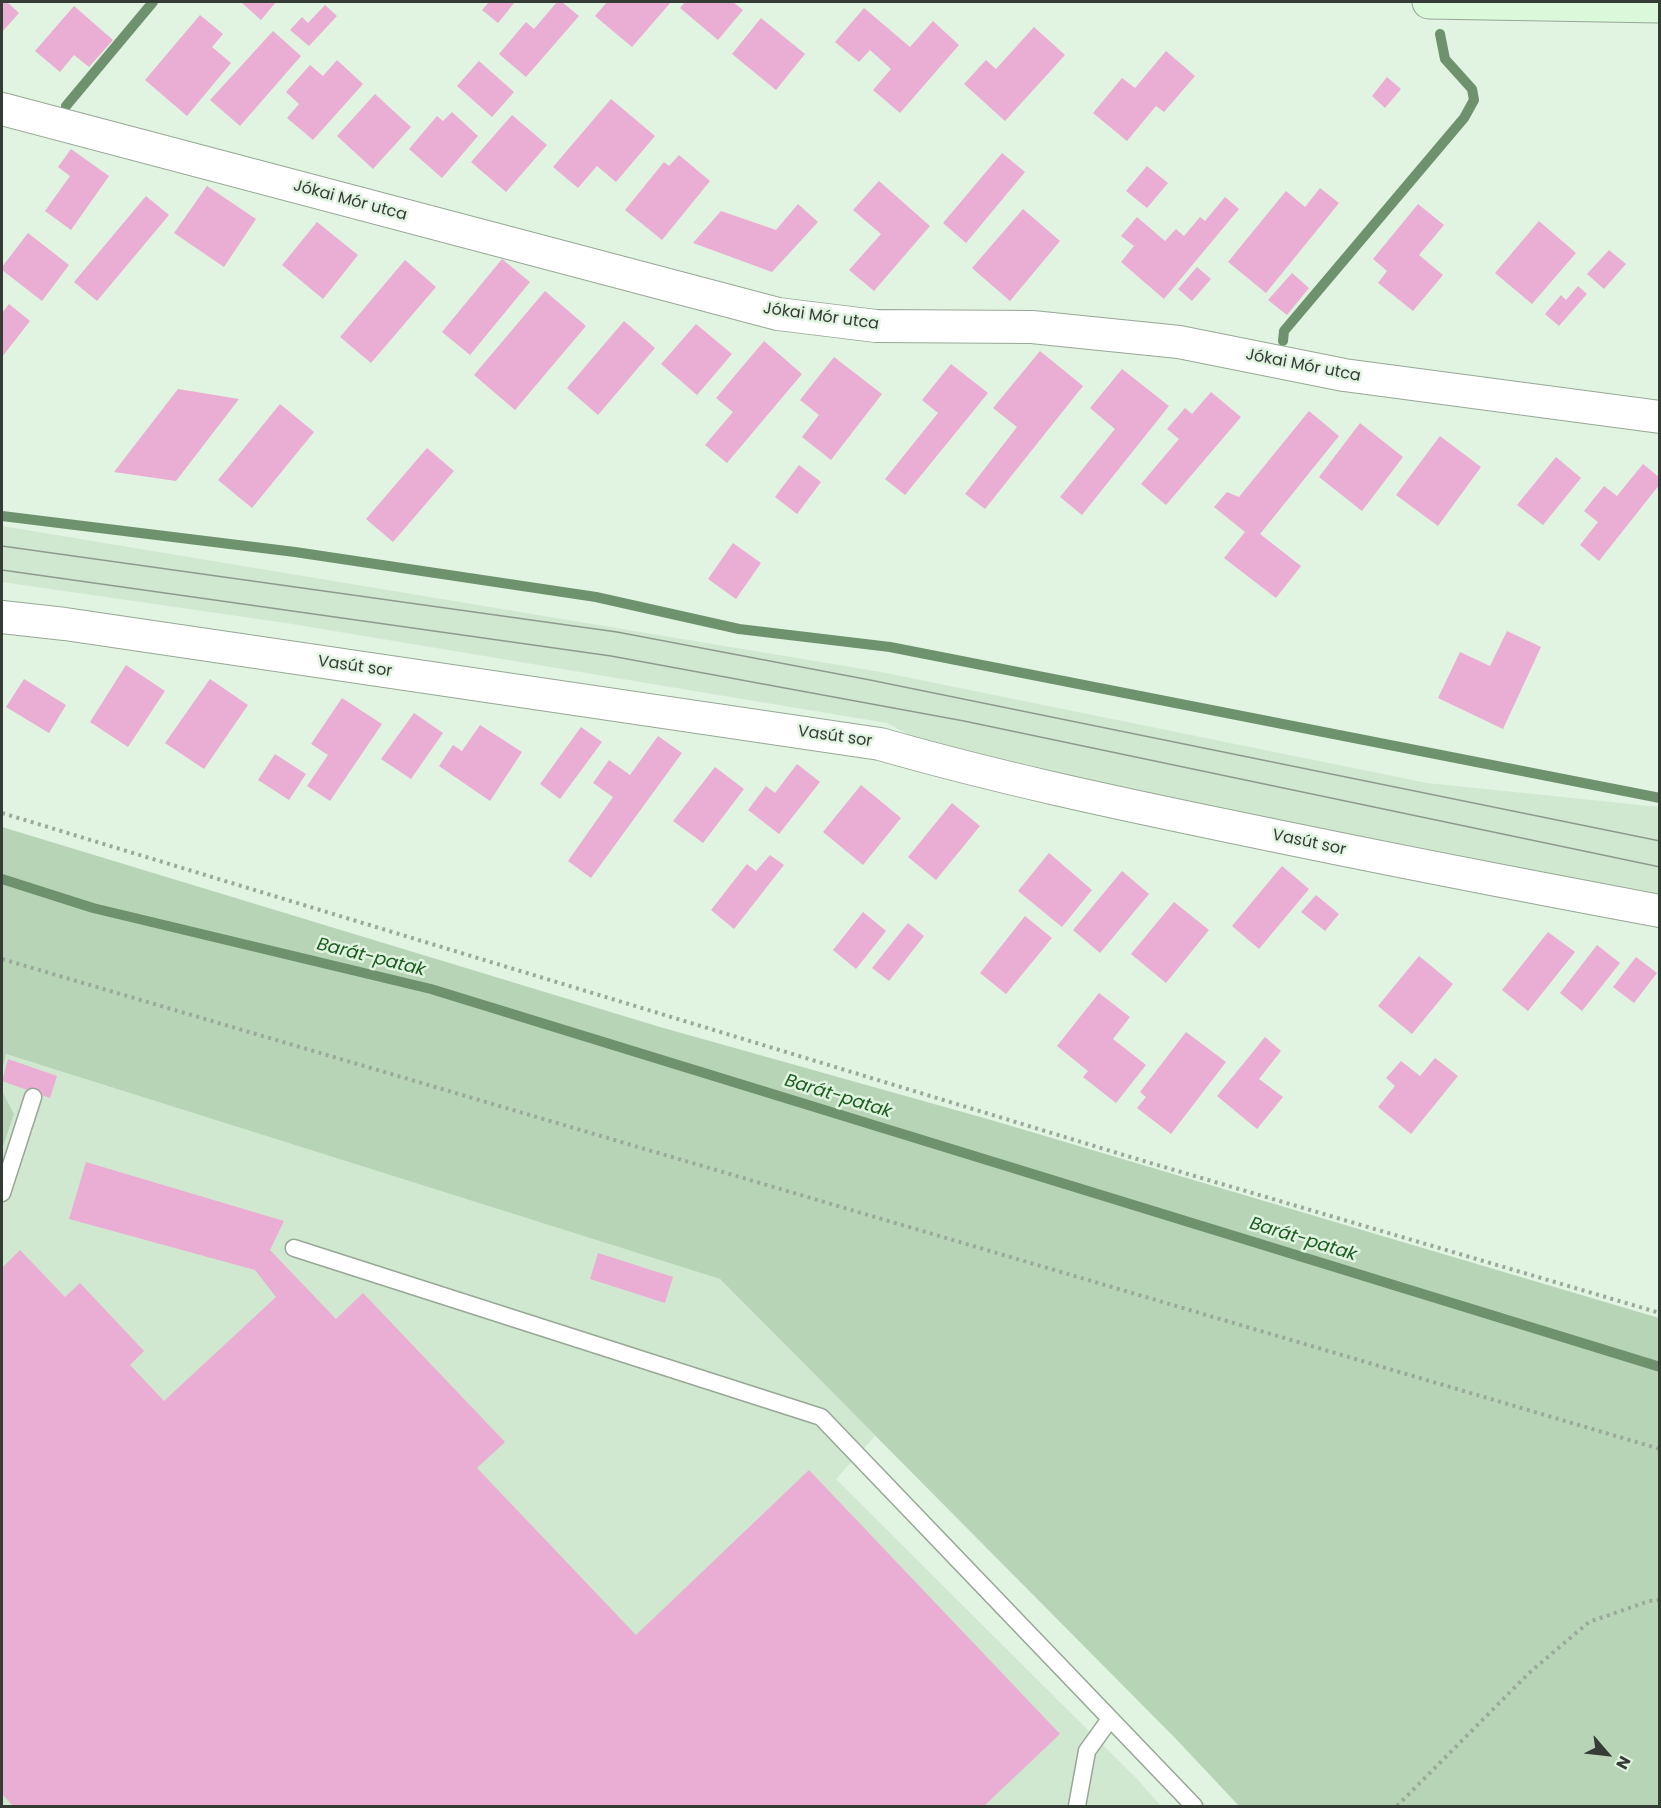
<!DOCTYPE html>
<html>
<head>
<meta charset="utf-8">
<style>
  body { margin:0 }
  #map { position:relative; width:1661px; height:1808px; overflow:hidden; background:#e1f3e1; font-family:Poppins,sans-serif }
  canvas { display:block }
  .frame { position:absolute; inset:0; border:3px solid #353c35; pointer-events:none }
  .north { position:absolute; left:1577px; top:1724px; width:60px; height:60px; -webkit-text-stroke:4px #e1f3e1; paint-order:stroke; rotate:118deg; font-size:16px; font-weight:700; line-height:24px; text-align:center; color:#353c35 }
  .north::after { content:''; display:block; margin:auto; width:21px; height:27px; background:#353c35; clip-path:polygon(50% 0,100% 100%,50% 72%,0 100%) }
</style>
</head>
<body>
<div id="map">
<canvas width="1661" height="1808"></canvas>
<div class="frame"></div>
<div class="north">N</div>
</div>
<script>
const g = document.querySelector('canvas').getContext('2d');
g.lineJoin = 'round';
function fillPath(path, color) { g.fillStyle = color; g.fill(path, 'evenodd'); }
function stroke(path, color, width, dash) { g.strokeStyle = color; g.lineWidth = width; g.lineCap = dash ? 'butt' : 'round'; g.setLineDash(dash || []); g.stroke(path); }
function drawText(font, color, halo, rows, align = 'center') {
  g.font = font + ' Poppins,sans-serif'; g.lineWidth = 5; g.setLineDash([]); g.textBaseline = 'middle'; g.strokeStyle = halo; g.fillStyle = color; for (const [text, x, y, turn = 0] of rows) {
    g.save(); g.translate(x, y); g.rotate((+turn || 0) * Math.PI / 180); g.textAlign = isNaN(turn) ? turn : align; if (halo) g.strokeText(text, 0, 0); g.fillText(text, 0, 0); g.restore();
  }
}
fillPath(new Path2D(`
  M2,526l879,146 546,111 232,24v89l-240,-49 -271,-50 -196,-39 -65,-35 -601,-100 -284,-41z
  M6,1054l714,225 155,157 -39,43 302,301 23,26h-1159v-656l12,-36 -12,-23v-20z`), '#d1e8d0');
fillPath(new Path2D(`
  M2,827l658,200 331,93 668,198v488h-420l-63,-67 -456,-460 -714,-225 -4,17z
  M2,1091l12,23 -12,36z`), '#b7d4b6');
stroke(new Path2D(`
  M66,106l87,-104
  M1283,341l1,-10 180,-213 10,-18 -2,-11 -27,-30 -5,-25
  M2,516l293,36 301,45 143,32 151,18 770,151
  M2,879l91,29 338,81 1229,378`), '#6f926e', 10);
fillPath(new Path2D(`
  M2,2h5l12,11 -17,19z
  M243,2h33l-15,18 -19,-17z
  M489,2h26l-17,21 -16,-13z
  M557,2h5l17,14 -53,61 -27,-23 27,-32 8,7z
  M607,2h64l-39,45 -37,-31z
  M685,2h48l10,8 -25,30 -38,-32z
  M325,5l12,11 -28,30 -19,-16 12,-13 6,6z
  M74,6l39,34 -24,27 -15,-12 -14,17 -25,-21z
  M864,8l46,39 23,-26 26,24 -59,68 -27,-23 18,-21 -21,-19 -11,12 -24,-20z
  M200,15l23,19 -11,13 19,16 -44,53 -42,-36z
  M761,18l44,36 -29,36 -44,-36z
  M1034,27l31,28 -60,66 -41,-37 22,-24 10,9z
  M273,31l28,25 -61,70 -30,-26z
  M1166,51l29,25 -31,36 -8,-6 -29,35 -34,-28 29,-35 13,10z
  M337,60l26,24 -50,56 -26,-22 12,-14 -13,-12 24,-27 13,11z
  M479,61l35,31 -22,25 -35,-31z
  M1387,77l14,12 -16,19 -13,-12z
  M375,94l36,33 -38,42 -36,-33z
  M611,99l44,37 -39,46 -19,-16 -19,22 -25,-21z
  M452,112l26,24 -36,42 -33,-29 28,-33 6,5z
  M512,115l35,30 -41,47 -35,-30z
  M71,149l38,27 -38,54 -26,-19 25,-35 -12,-9z
  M1002,153l23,19 -59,71 -23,-20z
  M679,155l31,26 -48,59 -37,-30 39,-48 5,4z
  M1147,166l21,17 -21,25 -21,-17z
  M879,181l51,45 -56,65 -25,-21 32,-36 -28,-24z
  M207,186l49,33 -32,48 -50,-34z
  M1320,188l19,15 -73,90 -38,-31 58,-71 19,16z
  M146,196l23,19 -72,86 -23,-19z
  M1225,197l14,12 -75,90 -43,-37 13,-16 -13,-10 16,-19 28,24 11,-12 8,7 16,-19 5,4z
  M798,204l20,18 -46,50 -79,-29 28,-32 55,19z
  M1418,204l26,21 -25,30 24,20 -30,36 -35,-28 9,-12 -14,-12z
  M1023,209l37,32 -50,60 -38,-33z
  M1539,221l37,32 -44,51 -37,-31z
  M317,222l41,33 -35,44 -41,-34z
  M28,233l41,32 -27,36 -40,-31v-3z
  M1609,250l17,14 -22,25 -17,-15z
  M502,259l28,23 -60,73 -28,-23z
  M405,260l31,27 -65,76 -31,-26z
  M1197,267l14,12 -19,22 -14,-12z
  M1292,273l17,15 -22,27 -19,-15z
  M1578,286l9,8 -28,32 -14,-12 16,-19 5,5z
  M545,291l41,35 -71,84 -41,-35z
  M9,304l21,17 -28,36v-44z
  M624,321l31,27 -57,67 -31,-27z
  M696,324l36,30 -35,41 -36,-31z
  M764,341l38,33 -75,89 -22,-18 28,-33 -17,-14z
  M1040,351l43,35 -98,123 -20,-15 52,-67 -24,-19z
  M834,357l48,37 -51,66 -29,-23 17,-22 -19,-15z
  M951,364l37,29 -83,102 -20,-16 53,-66 -16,-13z
  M1122,369l47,37 -87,109 -22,-18 55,-68 -25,-21z
  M178,389l61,10 -63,82 -62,-9z
  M1211,392l30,25 -75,88 -25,-21 38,-45 -12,-10 18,-21 7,6z
  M280,404l34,28 -62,76 -34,-28z
  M1309,411l30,25 -79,98 41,32 -25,32 -52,-40 21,-26 -31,-25 13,-15 12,5z
  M1360,423l43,34 -41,54 -43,-34z
  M1440,436l41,31 -43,59 -42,-31z
  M427,448l27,23 -61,71 -27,-23z
  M1556,457l25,21 -38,47 -26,-20z
  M1643,464l17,14v6l-61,77 -19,-16 18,-23 -14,-11 20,-25 13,10z
  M799,465l22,17 -24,32 -22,-17z
  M733,543l28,20 -25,36 -28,-20z
  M1507,631l34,16 -38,82 -65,-31 22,-46 30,14z
  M126,665l39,26 -37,56 -38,-25z
  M24,679l42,26 -17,28 -43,-26z
  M210,679l38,26 -44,64 -39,-26z
  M342,698l40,26 -52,77 -23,-15 21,-31 -17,-11z
  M414,713l29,20 -32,46 -30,-20z
  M480,725l42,27 -32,49 -51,-35 14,-21 9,6z
  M581,727l21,15 -42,57 -20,-15z
  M658,736l24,17 -91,125 -23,-17 45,-64 -20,-14 16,-23 21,15z
  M275,754l31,20 -17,26 -31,-20z
  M797,764l23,18 -41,52 -31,-24 18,-24 9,7z
  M715,767l29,22 -41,54 -30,-22z
  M861,785l40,33 -38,47 -40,-33z
  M952,803l28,23 -44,54 -28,-23z
  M1049,853l43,37 -30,37 -44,-36z
  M770,855l14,10 -50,64 -23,-19 36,-46 9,7z
  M1282,866l27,23 -50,60 -27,-23z
  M1122,871l27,23 -49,59 -27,-23z
  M1316,895l23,19 -14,17 -24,-19z
  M1174,902l35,28 -43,53 -35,-29z
  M863,912l23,19 -30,38 -23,-19z
  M1025,916l27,22 -46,56 -26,-21z
  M908,923l16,13 -35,45 -17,-13z
  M1548,932l27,20 -47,59 -26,-21z
  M1597,945l23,18 -38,48 -22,-18z
  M1419,956l34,28 -41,50 -34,-28z
  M1636,957l21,16 -23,30 -21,-16z
  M1099,993l31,24 -17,22 33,26 -30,38 -33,-26 5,-6 -31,-25z
  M1186,1032l40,30 -55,72 -34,-26 9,-11 -6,-5z
  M1265,1037l16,14 -22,28 24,18 -26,32 -40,-33z
  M1435,1058l23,18 -47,58 -33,-27 17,-21 -9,-8 15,-17 19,15z
  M8,1059l49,17 -7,22 -48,-17z
  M86,1162l198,59 -14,29 66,69 27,-26 142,149 -28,26 159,167 173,-165 251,264 -76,72h-971l-11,-12v-526l18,-18 45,47 15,-14 64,68 -14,14 34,36 112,-104 -21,-27 -186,-51z
  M598,1253l75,24 -8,26 -75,-24z`), '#eaaed4');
const service = new Path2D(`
  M2,1193l31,-96
  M294,1248l527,169 373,389
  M1077,1806l10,-55 23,-32`);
const minor = new Path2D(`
  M2,109l776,205 98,12 156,1 147,15 165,33 316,42
  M2,617l63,7 815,120c115,33 232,58 348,82 144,30 287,58 432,85`);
const secondary = new Path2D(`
  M1429,2l231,4`);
stroke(service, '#97a796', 19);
stroke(minor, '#97a796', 34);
stroke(secondary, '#97a796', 35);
stroke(new Path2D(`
  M2,813l1135,346 523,154
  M2,959l1658,490
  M1397,1806l132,-133 60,-51 60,-21 11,-1`), '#9ba99b', 4, [3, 4.5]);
stroke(service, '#fff', 16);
stroke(minor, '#fff', 32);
stroke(secondary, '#dbf8db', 33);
stroke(new Path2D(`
  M2,546l615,86 253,48 790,161
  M2,570l609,86 125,23 228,42 696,146`), '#8e9a8e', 1.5);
drawText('16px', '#353c35', '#e1f3e1', [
  ["Jókai Mór utca",350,201,15],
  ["Jókai Mór utca",821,317,8],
  ["Jókai Mór utca",1303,366,11],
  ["Vasút sor",355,667,8],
  ["Vasút sor",835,737,8],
  ["Vasút sor",1309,843,12]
]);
drawText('italic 18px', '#1b5c1f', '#e1f3e1', [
  ["Barát-patak",371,958,14],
  ["Barát-patak",838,1097,17],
  ["Barát-patak",1303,1240,17]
]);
</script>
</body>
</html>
